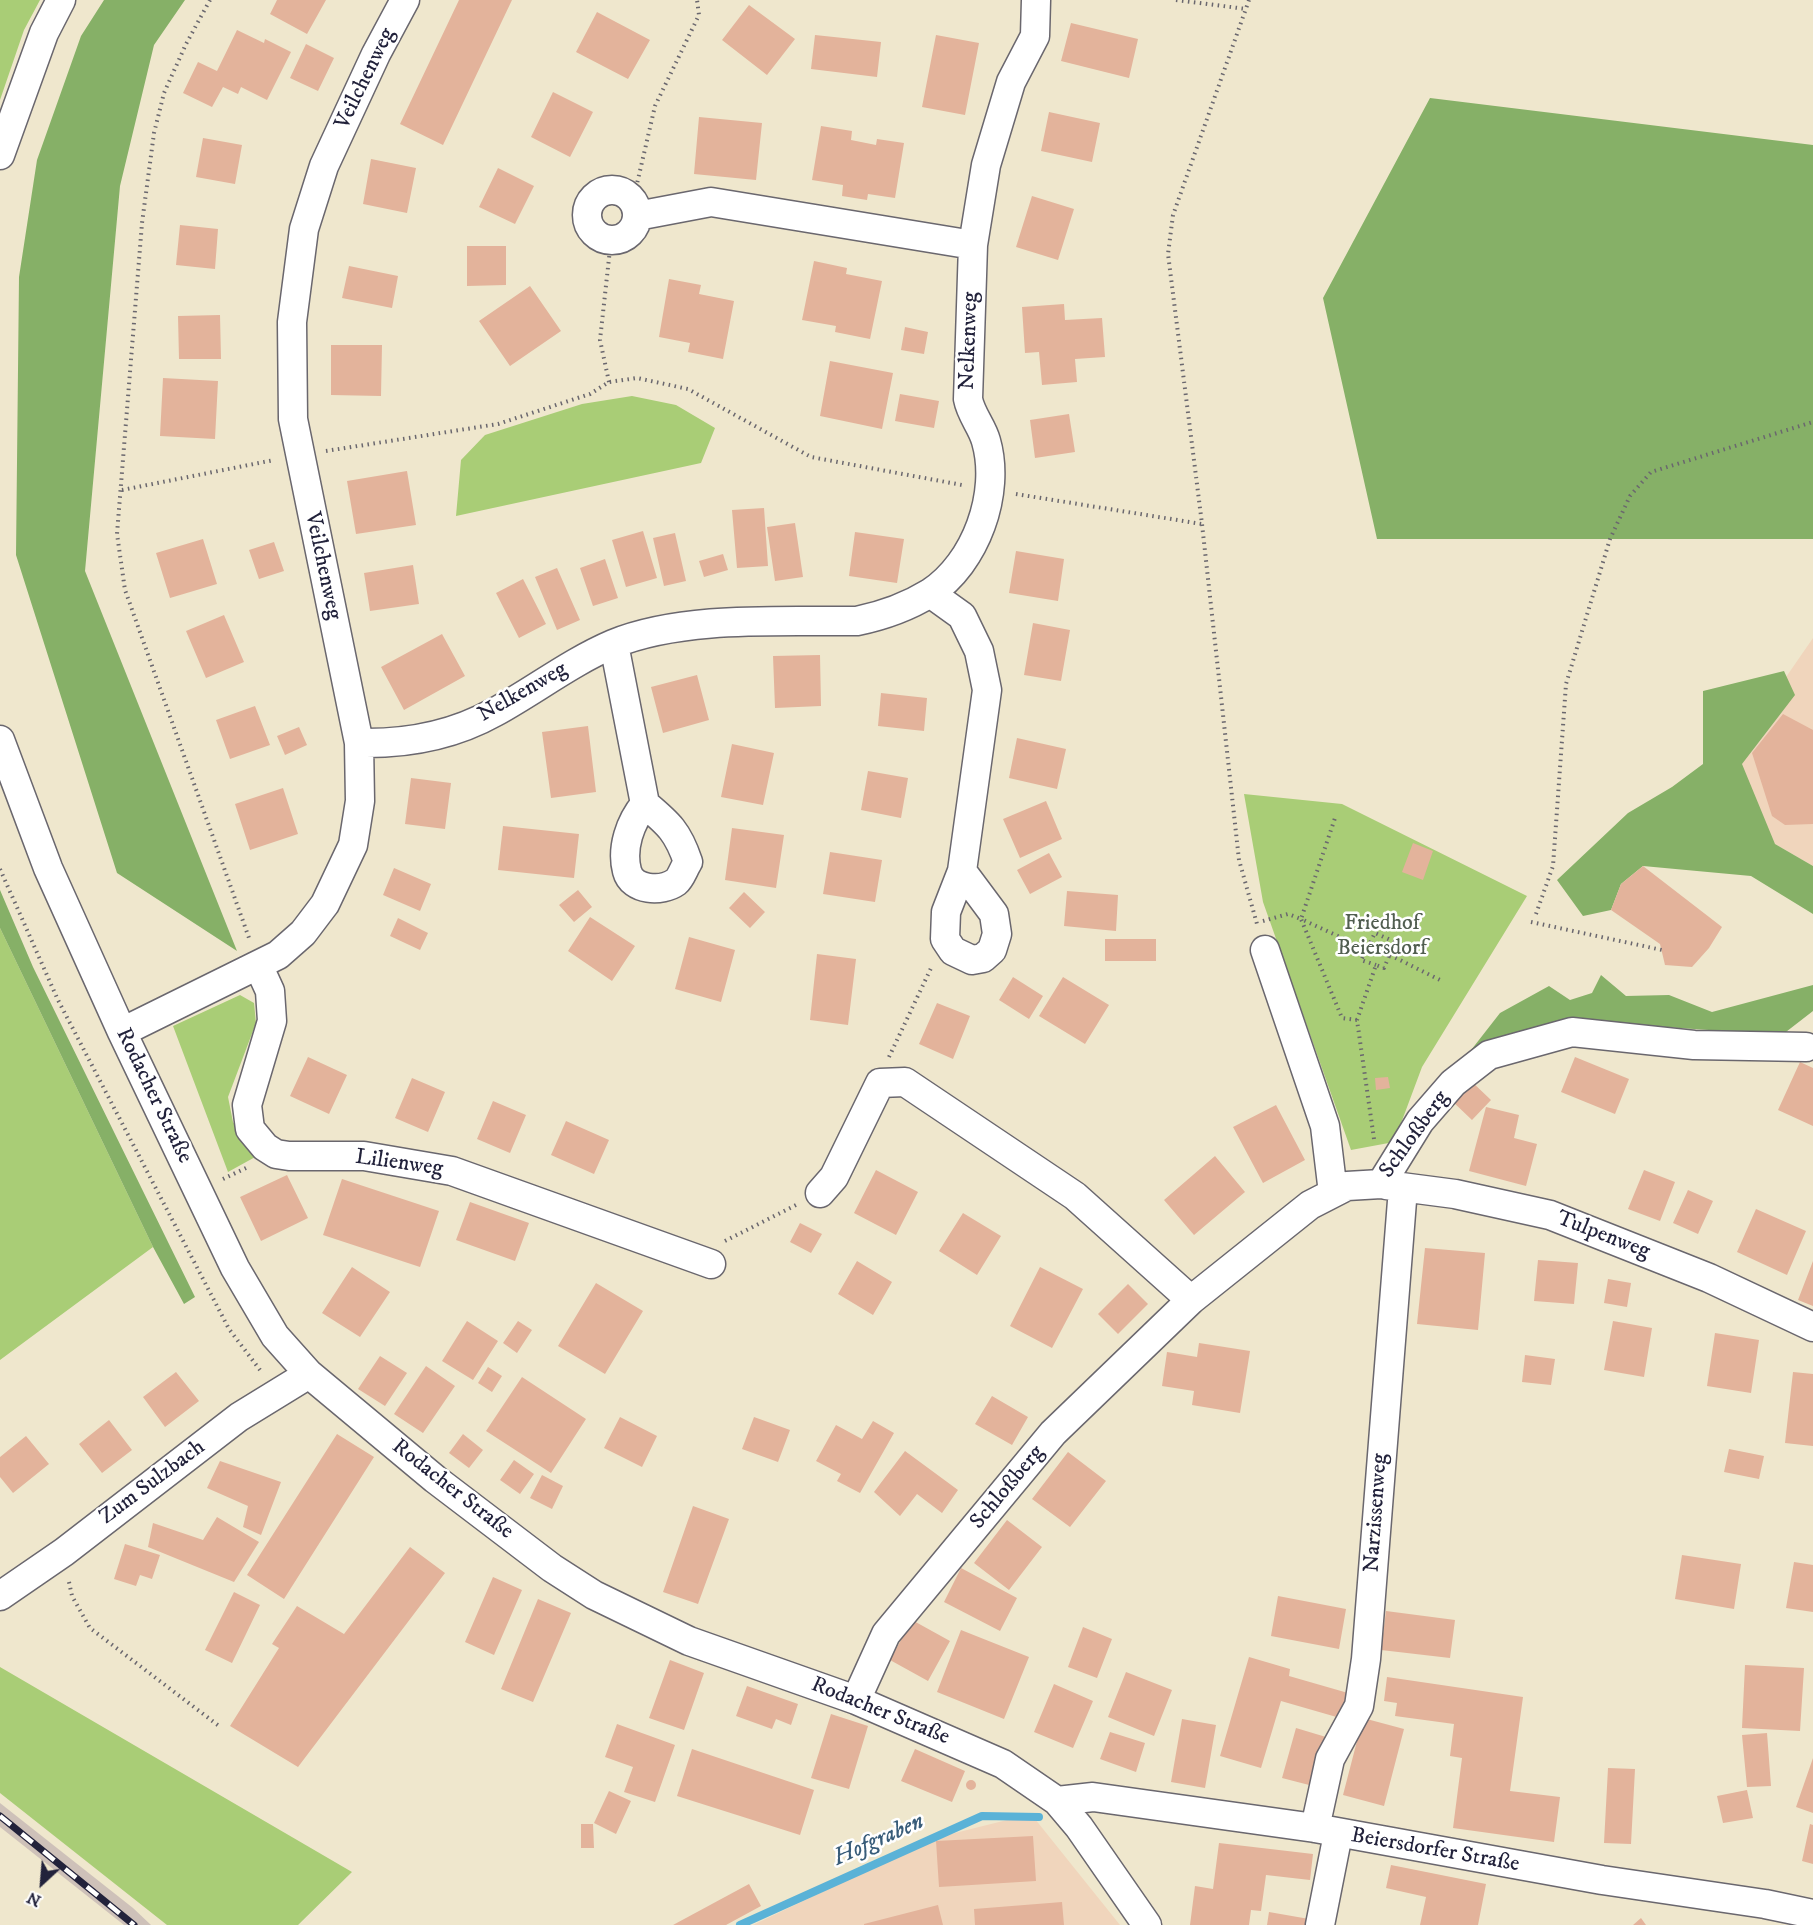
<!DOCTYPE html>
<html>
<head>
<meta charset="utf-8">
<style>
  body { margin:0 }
  #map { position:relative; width:1813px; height:1925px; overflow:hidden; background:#efe7cd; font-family:"IM FELL DW Pica",serif }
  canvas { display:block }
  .north { position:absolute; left:12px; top:1853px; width:60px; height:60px; -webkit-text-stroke:4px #fff; paint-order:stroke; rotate:206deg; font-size:16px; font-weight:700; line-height:24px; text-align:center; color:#22223b }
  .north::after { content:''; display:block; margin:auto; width:21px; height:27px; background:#22223b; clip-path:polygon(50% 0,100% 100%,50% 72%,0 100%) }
</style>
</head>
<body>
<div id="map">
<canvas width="1813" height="1925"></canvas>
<div class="north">N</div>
</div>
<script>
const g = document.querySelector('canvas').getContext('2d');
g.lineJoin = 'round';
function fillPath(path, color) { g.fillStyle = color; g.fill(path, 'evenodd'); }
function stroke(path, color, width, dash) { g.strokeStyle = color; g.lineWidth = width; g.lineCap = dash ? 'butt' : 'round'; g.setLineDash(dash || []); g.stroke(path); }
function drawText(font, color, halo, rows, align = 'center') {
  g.font = font + ' "IM FELL DW Pica",serif'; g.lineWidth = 5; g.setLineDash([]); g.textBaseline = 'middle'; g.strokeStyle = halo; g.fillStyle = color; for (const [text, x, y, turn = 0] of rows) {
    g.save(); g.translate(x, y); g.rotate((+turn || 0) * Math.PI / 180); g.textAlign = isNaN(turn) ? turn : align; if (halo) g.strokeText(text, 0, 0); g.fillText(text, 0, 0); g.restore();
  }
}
fillPath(new Path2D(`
  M1813,638v228l-38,-22 -78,-38z
  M1031,1814l89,111h-367l182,-87z`), '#f0d5bc');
fillPath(new Path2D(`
  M0,1803l133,105 18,17h-27l-124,-98z`), '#cec1b9');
fillPath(new Path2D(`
  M0,0h40l-16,30 -24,70z
  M632,396l44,9 39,23 -14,35 -245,53 5,-56 24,-25 97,-31z
  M1244,794l98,10 185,92 -105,171 -28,75 -43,8 -88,-248z
  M0,928l153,319 -153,113z
  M240,995l14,8 2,20 -28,74 5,25 24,34 -29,16 -55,-146z
  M0,1667l352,205 -54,53h-131l-167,-132z`), '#a9cd76');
fillPath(new Path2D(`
  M104,0h81l-31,45 -34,141 -35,385 152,380 -120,-78 -101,-318 3,-278 18,-117 44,-124z
  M1430,98l383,47v394h-436l-54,-241z
  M1784,671l11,24 -53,69 33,80 38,22v48l-62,-38 -108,-10 -22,18 -10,26 -28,6 -26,-36 71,-67 44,-26 31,-23v-73z
  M0,890l33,77 162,330 -11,7 -31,-57 -153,-319z
  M1601,975l25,21 43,-1 43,17 101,-27v26l-31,24 -191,-13 -123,32 32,-41 49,-27 21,14 22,-7z`), '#86b067');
stroke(new Path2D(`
  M740,1925l242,-109 57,1`), '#5ab2d7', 8);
fillPath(new Path2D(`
  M277,0h49l-19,34 -37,-20z
  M459,0h53l-69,145 -43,-21z
  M749,5l46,34 -28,36 -45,-35z
  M597,12l53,28 -22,39 -52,-27z
  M1071,23l67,16 -9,39 -68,-17z
  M237,30l27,13 1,-4 26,13 -24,48 -26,-13 -3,7 -15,-7 -11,20 -29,-14 15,-31 19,9z
  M815,35l66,7 -4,35 -66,-8z
  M936,35l43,8 -14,72 -43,-8z
  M306,44l28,14 -16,33 -28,-13z
  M553,92l40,20 -23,45 -39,-20z
  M1049,112l51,11 -8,39 -51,-11z
  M699,117l63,6 -6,57 -62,-6z
  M821,126l31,5 -1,9 25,5 1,-6 27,4 -9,55 -27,-4 -1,6 -25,-4 1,-11 -31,-5z
  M203,138l39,7 -7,39 -39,-7z
  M371,159l45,9 -9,45 -44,-9z
  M498,168l36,18 -19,38 -36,-17z
  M1032,196l42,13 -16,51 -42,-13z
  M180,225l38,4 -3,40 -39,-4z
  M467,246h39v39l-39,1z
  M814,261l33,7 -1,6 36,7 -12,58 -35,-7 1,-6 -34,-6z
  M349,266l49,10 -6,32 -50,-10z
  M669,279l32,6 -2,9 35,7 -11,58 -35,-7 2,-9 -31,-6z
  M530,286l31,45 -51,35 -31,-45z
  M1064,304l1,16 37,-2 3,39 -30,2 2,23 -35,3 -3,-33 -14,1 -3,-46z
  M220,315l1,44h-42l-1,-43z
  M905,327l23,5 -4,22 -23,-4z
  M331,345h51l-1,51 -50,-1z
  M830,361l63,12 -11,56 -62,-13z
  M163,378l55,3 -3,58 -55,-3z
  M900,394l39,7 -5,27 -39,-7z
  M1069,414l6,38 -40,6 -5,-38z
  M407,471l9,54 -60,9 -9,-53z
  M764,508l4,58 -31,2 -5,-58z
  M795,523l8,54 -28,4 -8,-54z
  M643,531l14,47 -31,9 -14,-47z
  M855,532l49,7 -7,44 -48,-7z
  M675,533l11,48 -22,5 -11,-48z
  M203,539l14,45 -47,14 -14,-45z
  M274,542l10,29 -25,8 -10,-29z
  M1016,551l48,8 -6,42 -49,-8z
  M723,554l5,16 -24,7 -5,-16z
  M605,559l13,39 -25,8 -13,-38z
  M413,565l6,39 -49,7 -6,-38z
  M557,568l23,52 -23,10 -22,-53z
  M523,579l23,45 -27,14 -23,-45z
  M224,615l20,47 -38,16 -20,-47z
  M1033,623l37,7 -9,51 -37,-6z
  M442,634l23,42 -61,34 -23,-43z
  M820,655l1,51 -46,2 -2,-52z
  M697,675l12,45 -46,13 -12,-46z
  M881,693l46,5 -3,33 -46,-5z
  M255,706l15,39 -40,14 -14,-39z
  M1783,714l30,16v94l-28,1 -13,-9 -20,-63z
  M588,726l8,66 -45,6 -9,-66z
  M299,727l8,18 -22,10 -8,-19z
  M1017,738l49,11 -9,40 -48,-11z
  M732,744l42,9 -11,52 -42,-8z
  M868,771l40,7 -7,40 -40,-8z
  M411,778l40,5 -6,46 -40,-5z
  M283,788l15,46 -48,16 -15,-46z
  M1046,801l16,38 -42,19 -17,-39z
  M503,826l76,8 -5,44 -76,-8z
  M732,828l52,7 -8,53 -51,-8z
  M1413,843l20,8 -10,29 -21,-8z
  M830,852l52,8 -7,42 -52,-8z
  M1049,853l13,24 -32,17 -13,-24z
  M1643,866l79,61 -13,21 -17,19 -27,-2 -5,-21 -49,-34 10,-26z
  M394,868l37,16 -11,27 -37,-16z
  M578,890l14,17 -18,15 -15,-17z
  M1067,891l51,4 -2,36 -52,-5z
  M744,892l21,20 -15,16 -21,-20z
  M590,917l45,29 -23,35 -44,-30z
  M398,918l30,15 -8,17 -30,-14z
  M689,937l46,13 -14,52 -46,-13z
  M1105,939h51v22h-51z
  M817,954l39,5 -8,66 -38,-5z
  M1013,977l30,19 -14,23 -30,-19z
  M1063,977l46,28 -24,39 -46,-28z
  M937,1003l33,13 -17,43 -34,-15z
  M308,1057l39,18 -18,39 -39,-18z
  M1575,1057l54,22 -14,35 -54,-22z
  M1800,1062l13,6v58l-35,-16z
  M1388,1077l2,11 -14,2 -1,-12z
  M412,1078l33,14 -17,40 -33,-14z
  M1470,1080l21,20 -19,20 -21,-20z
  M493,1101l33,14 -16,38 -33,-14z
  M1276,1105l29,55 -42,23 -30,-56z
  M1486,1107l33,8 -5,23 23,6 -11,42 -57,-15z
  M566,1121l43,19 -15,34 -43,-19z
  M1215,1156l30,36 -51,43 -30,-35z
  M876,1170l42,22 -22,43 -42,-22z
  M1644,1170l31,12 -15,39 -32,-12z
  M287,1175l21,43 -47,23 -21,-44z
  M342,1179l97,32 -19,56 -97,-32z
  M1688,1190l25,11 -15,33 -25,-11z
  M470,1202l59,21 -14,38 -59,-21z
  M1756,1209l50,22 -19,44 -50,-23z
  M963,1213l38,23 -24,39 -38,-24z
  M800,1223l22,11 -11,19 -21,-11z
  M1425,1248l60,5 -7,77 -61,-6z
  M1538,1260l40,3 -4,41 -40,-3z
  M857,1261l35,21 -19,33 -35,-21z
  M1813,1261v45l-15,-6z
  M352,1267l38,25 -30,45 -38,-24z
  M1040,1267l43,22 -31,59 -42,-22z
  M1608,1279l23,4 -4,24 -23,-4z
  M596,1283l47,28 -38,63 -47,-28z
  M1128,1284l20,20 -30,30 -20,-20z
  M467,1321l31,20 -25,39 -31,-19z
  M518,1321l14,9 -15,23 -14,-10z
  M1613,1321l39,7 -8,49 -40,-7z
  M1715,1333l44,7 -8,53 -44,-7z
  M1199,1343l51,8 -10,62 -48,-8 2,-14 -32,-5 5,-34 30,5z
  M1525,1355l30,4 -4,26 -29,-3z
  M380,1356l27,17 -22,33 -27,-17z
  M426,1366l29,20 -32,47 -29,-19z
  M488,1367l14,9 -10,16 -14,-9z
  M176,1372l23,29 -34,26 -22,-30z
  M1793,1372l20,2v72l-28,-3z
  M522,1377l64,42 -35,54 -65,-42z
  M992,1396l36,21 -16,28 -37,-21z
  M620,1417l37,19 -15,31 -38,-19z
  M754,1417l36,13 -12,32 -36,-13z
  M109,1420l23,30 -30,23 -23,-29z
  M873,1421l21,12 -34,60 -23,-12 4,-7 -25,-13 20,-36 26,14z
  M337,1434l37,23 -90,142 -37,-24z
  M463,1434l20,16 -14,18 -20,-15z
  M26,1436l23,28 -36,29 -13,-16v-20z
  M1729,1449l35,7 -5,23 -35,-7z
  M905,1451l53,39 -16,23 -25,-19 -17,22 -26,-24z
  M1068,1452l38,29 -36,46 -38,-28z
  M514,1460l20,14 -14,20 -20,-14z
  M220,1461l61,21 -20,53 -18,-8 5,-21 -41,-18z
  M542,1475l21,11 -11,23 -22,-11z
  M693,1506l36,13 -31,85 -35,-12z
  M217,1517l42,25 -25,40 -86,-35 5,-24 50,17z
  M1007,1520l35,27 -33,43 -35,-27z
  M125,1544l35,11 -8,24 -12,-4 -4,11 -22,-7z
  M410,1547l35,26 -147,194 -68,-41 49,-78 -7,-4 25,-38 47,28z
  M1682,1555l59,9 -7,45 -59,-10z
  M1794,1562l19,3v47l-27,-4z
  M961,1568l56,30 -17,33 -56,-29z
  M493,1577l29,13 -28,65 -29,-13z
  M234,1592l26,13 -28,58 -27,-13z
  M1278,1596l68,13 -7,40 -68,-13z
  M538,1599l33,14 -38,89 -32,-13z
  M1386,1611l69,9 -5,38 -69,-8z
  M912,1620l38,21 -22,40 -38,-21z
  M1083,1627l29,12 -15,39 -29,-11z
  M961,1630l68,27 -25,62 -67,-27z
  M1249,1657l41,12 -1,7 59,17 -8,25 -59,-17 -20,67 -41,-12z
  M670,1660l34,13 -20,57 -35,-12z
  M1745,1665l59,3 -4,63 -58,-3z
  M1126,1672l46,18 -18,46 -46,-19z
  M1387,1677l136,20 -13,94 50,6 -6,45 -101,-14 9,-70 -12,-2 4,-32 -59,-8 2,-13 -13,-2z
  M1054,1684l39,17 -20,47 -39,-16z
  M747,1686l51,18 -7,21 -15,-6 -4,10 -36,-13z
  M831,1714l37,12 -19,63 -38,-11z
  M1363,1718l41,11 -20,77 -41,-11z
  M1182,1719l34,6 -11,63 -34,-6z
  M617,1724l58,21 -20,57 -31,-10 9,-25 -28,-10z
  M1296,1728l30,9 -13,49 -31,-8z
  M1110,1732l35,11 -9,29 -36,-13z
  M1767,1733l4,53 -24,1 -5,-52z
  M692,1749l122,41 -14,45 -123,-39z
  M915,1749l50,22 -13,31 -51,-21z
  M1813,1758v55l-17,-6z
  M1608,1768l27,1 -4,75 -27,-1z
  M966 1785a5 5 0 1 1 10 0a5 5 0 1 1-10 0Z
  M1747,1790l6,28 -30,5 -6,-27z
  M609,1791l22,10 -15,33 -22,-11z
  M581,1824h12l1,24h-13z
  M1810,1824l3,1v39l-11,-3z
  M1033,1836l3,45 -97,6 -3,-46z
  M1219,1843l94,11 -3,26 -44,-5 -5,36 -10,-1 -2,15h-59l5,-39 18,3z
  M1391,1865l95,19 -8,41h-58l6,-28 -40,-9z
  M749,1884l12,22 -35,19h-53z
  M1062,1902l2,23h-89l-1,-16z
  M938,1905l5,20h-79v-1z
  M1269,1912l40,7 -1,6h-41z
  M1641,1918l5,7h-13z`), '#e3b39b');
const minor = new Path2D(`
  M0,155l44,-122 17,-33
  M587 215a25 25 0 1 1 50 0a25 25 0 1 1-50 0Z
  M637,216l74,-14 262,43
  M930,593l32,23 17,35 8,39 -25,181 -16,41 -1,27 8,12 19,9 11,-2 9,-8 5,-16 -3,-20 -32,-43
  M614,644l31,160c-15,18 -24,44 -18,67 5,20 35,21 49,11 5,-4 8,-14 12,-20 -10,-30 -19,-38 -43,-58
  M0,740l48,128 74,164 113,236 40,68 34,38 126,105 117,89 42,27 95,46 167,59 147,64 54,37 22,26 68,98
  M359,743c47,1 95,-8 136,-31 40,-22 76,-50 118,-68 71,-29 169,-22 244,-23 24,-5 52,-15 73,-28 46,-30 71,-100 56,-152 -4,-15 -15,-26 -18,-42l5,-154 13,-80 25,-83 24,-46 1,-36
  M1265,950l60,176 8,67
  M259,967l11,24 2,30 -25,84 3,24 15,18 11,7 13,2h75l88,15 259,93
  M122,1032l156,-77 25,-22 22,-29 28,-59 7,-44 -1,-58 -66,-324 -1,-97 12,-93 20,-63 52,-112 29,-54
  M1386,1185l69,9 95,21 159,63 104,49
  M820,1193l14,-16 46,-94 25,-1 170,114 116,104
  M0,1596l64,-44 175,-135 70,-43
  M856,1700l30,-66 167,-201 138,-133 119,-95 37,-19 34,-2 39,-63 33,-38 36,-28 83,-23 122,13 112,2
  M1057,1801l36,-4 222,31 287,52 163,24 48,10
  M1315,1828l15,-69 29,-53 7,-47 37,-471
  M1320,1925l18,-91`);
stroke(minor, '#6a676e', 31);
stroke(new Path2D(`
  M210,0l-24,44 -22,49 -10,40 -12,90 -25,311 8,56 124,348
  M1176,0l70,9
  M1249,0l-76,215 -5,39 34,270 37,336 18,64
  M636,188l19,-82 44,-91 -2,-15
  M609,382l-9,-42 11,-100
  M326,451l172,-27 92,-30 19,-12 28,-4 51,11 123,68 151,28
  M122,490l152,-30
  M1016,494l186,30
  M0,869l58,131 171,329 31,41
  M1536,914l17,-48 13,-182 44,-145 20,-43 21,-24 162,-50
  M1263,921l25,-7 13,5 34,-101
  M1531,922l131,28
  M1390,955l50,25
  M1357,1020l-15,-2 -41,-99 65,30
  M889,1057l43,-91
  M1374,1139l-17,-119 19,-55 8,3 11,-26 -20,-9 -14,27 15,5
  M223,1179l23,-11
  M725,1241l71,-36
  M69,1582l3,14 18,32 129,98`), '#6a676e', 4, [1.5, 4.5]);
stroke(minor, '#fff', 28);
const rail = new Path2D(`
  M0,1816l134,109`);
stroke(rail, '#22223b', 7);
stroke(rail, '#fff', 4.5, [14]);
drawText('22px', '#22223b', '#fff', [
  ["Veilchenweg",366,79,-64],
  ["Nelkenweg",970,341,-88],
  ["Veilchenweg",322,566,78],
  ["Nelkenweg",523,693,-30],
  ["Rodacher Straße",153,1096,64],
  ["Schloßberg",1415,1135,-54],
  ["Lilienweg",399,1164,8],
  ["Tulpenweg",1603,1236,21],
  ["Zum Sulzbach",153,1483,-37],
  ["Schloßberg",1008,1488,-50],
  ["Rodacher Straße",452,1490,38],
  ["Narzissenweg",1377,1513,-86],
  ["Rodacher Straße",880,1712,22],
  ["Beiersdorfer Straße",1435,1851,10]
]);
drawText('22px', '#515e50', '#fff', [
  ["Friedhof",1382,924],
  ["Beiersdorf",1382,949]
]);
drawText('italic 24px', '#385c79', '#fff', [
  ["Hofgraben",879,1841,-24]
]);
</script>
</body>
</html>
